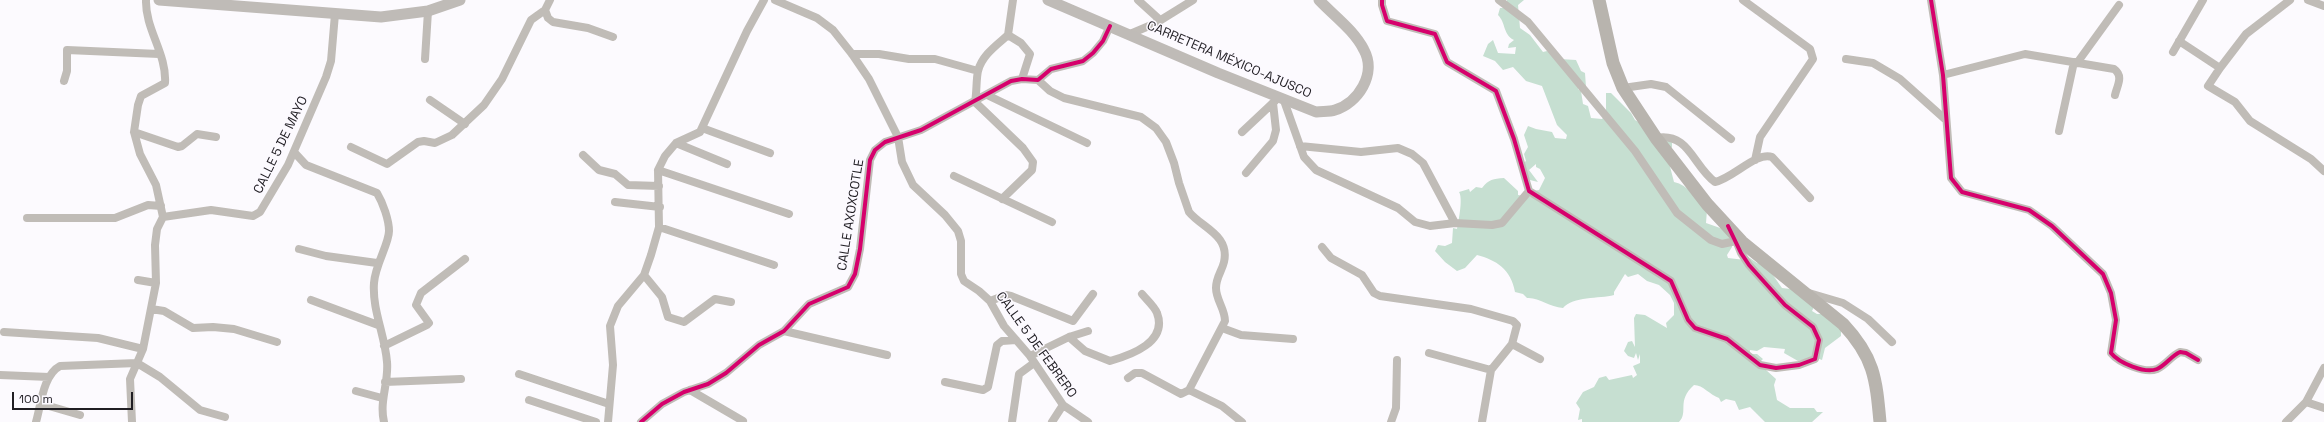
<!DOCTYPE html>
<html>
<head>
<meta charset="utf-8">
<style>
  body { margin:0 }
  #map { position:relative; width:2324px; height:422px; overflow:hidden; background:#fcfafe; font-family:"Space Grotesk",sans-serif }
  canvas { display:block }
  .scale { position:absolute; left:12px; top:392px; width:121px; height:18px; box-sizing:border-box; border:2px solid #201e23; border-top:0; padding-left:5px; font-size:12px; line-height:14px; white-space:nowrap; color:#201e23; -webkit-text-stroke:3px #fcf9ff; paint-order:stroke }
</style>
</head>
<body>
<div id="map">
<canvas width="2324" height="422"></canvas>
<div class="scale">100 m</div>
</div>
<script>
const g = document.querySelector('canvas').getContext('2d');
g.lineJoin = 'round';
function fillPath(path, color) { g.fillStyle = color; g.fill(path, 'evenodd'); }
function stroke(path, color, width, dash) { g.strokeStyle = color; g.lineWidth = width; g.lineCap = dash ? 'butt' : 'round'; g.setLineDash(dash || []); g.stroke(path); }
function drawText(font, color, halo, rows, align = 'center') {
  g.font = font + ' "Space Grotesk",sans-serif'; g.lineWidth = 3; g.setLineDash([]); g.textBaseline = 'middle'; g.strokeStyle = halo; g.fillStyle = color; for (const [text, x, y, turn = 0] of rows) {
    g.save(); g.translate(x, y); g.rotate((+turn || 0) * Math.PI / 180); g.textAlign = isNaN(turn) ? turn : align; if (halo) g.strokeText(text, 0, 0); g.fillText(text, 0, 0); g.restore();
  }
}
fillPath(new Path2D(`
  M1507,0h17l-6,5 2,23 10,7 13,17 4,-1 13,8 16,1 5,11 4,2 1,14h-7l-1,2 3,2 2,13 5,2 3,12 11,1 4,-4v-22h5l20,20 4,7 37,22v5l-5,8 7,27c14,3 23,17 33,28l-1,13 17,6 9,9v9l-5,8 1,3 17,2 -1,-6 13,9 9,2 16,23 17,2 16,15 -3,6 5,3h8l16,14v8l-16,12 -3,12 -8,-3 -16,4 -14,-8 1,-4 -21,-2 -7,4 -7,-1v4h7l6,5 -2,2 5,9 10,9 -2,6 3,15 13,8h24l3,4h6l-11,10h-47l-15,-15 -11,3 -4,-9 -9,-2 -5,3 -2,-4c-9,-3 -16,-13 -25,-13 -18,16 -5,27 -15,37h-97v-3l-4,1 2,-11 -4,-6 7,-11 11,-5 5,-9 7,-2 3,4 23,-5 1,3 4,-3 -4,-9 7,-3v-9l-2,6 -2,-7 -2,5 -6,-2 -4,-5 4,-9 4,-1 3,6 -1,-29 2,-4 9,1 22,13 -1,-5 8,-8v-12l-4,-8 -11,-10 -12,-4 -9,-7 -10,3 -3,-3 -11,18v3c-15,4 -41,1 -51,13 -14,-1 -24,-11 -36,-10l-4,-4 -8,-2c-4,-23 -19,-32 -38,-37l-12,13 -8,3 -12,-9 -10,-11 3,-6 7,1 7,-3 1,-15 4,1c2,-10 6,-31 2,-37l10,-3 1,3 6,-5 6,1c7,-9 11,-9 22,-10l14,13v4l13,2 1,-6 7,-1 6,-12 -5,-9 -4,-2v-3l-7,6 9,12 -8,-2 -9,-15 5,-4 -2,-7 4,-7 -4,-12 4,-9 8,3 16,3 3,6 11,1 1,-4 -10,-10 -15,-39 -16,-5 -13,-14 -10,3 -8,-9 -12,-5 5,-12 5,-4 5,13 17,1 1,-7 -8,1 1,-4 5,-4c-11,-5 -8,-17 -16,-25l2,-7h3z`), '#c6dfd1');
stroke(new Path2D(`
  M775,0l42,18 16,12 19,24 17,25 29,58 4,25 11,23 32,30 13,16 3,10v33l3,7 15,10 11,10 14,25 26,30 33,49 25,17
  M1138,0l22,20
  M1382,0v5l5,16 48,13 12,28 49,29 18,48 15,52 142,90 17,39 7,8 32,11 33,26 16,3 23,-3 16,-6 4,-19 -6,-13 -28,-22 -36,-40 -8,-12 -6,-15
  M1499,0l29,22 107,129 42,62 34,27 11,4 14,-3
  M1743,0l67,49 3,10 -53,78 -5,23
  M1931,0l12,75 8,103 11,14 67,18 23,16 51,48 8,19 5,27 -5,33c8,10 34,21 46,16 9,-4 14,-13 23,-17l6,1 12,7
  M2290,0l-44,34 -26,34 -12,18 27,16 15,19 61,38 13,12
  M2308,0l16,6
  M545,10l3,8 5,4 35,6 25,9
  M1130,34l26,-11 37,-23
  M1008,35l13,8 9,11 -8,25
  M1008,35l5,-35
  M2179,41l41,27
  M2173,52l30,-52
  M852,54h27l30,5h26l43,12
  M425,59l3,-48
  M1846,59l27,4 27,16 46,41
  M2077,63l42,-58
  M1943,75l82,-21 89,15c10,7 3,17 1,26
  M1038,80l12,11 14,7 77,19 15,11 10,14 8,21 5,20 10,29c13,16 41,23 35,50 -2,9 -8,15 -8,26 0,12 9,21 9,33l-36,69 33,16 20,16
  M64,81l3,-10v-21l92,4
  M1623,88l28,-4 15,3 65,52
  M987,95l100,48
  M1283,98l21,59 12,13 82,38 17,14 15,4 25,-3 37,2 10,-2 27,-32
  M430,100l35,24
  M702,128l68,25
  M2059,131l15,-69
  M134,132l44,15 4,-1 15,-12 19,3
  M1242,132l33,-31
  M1656,138c33,-6 37,28 59,44 17,-3 42,-31 57,-25l38,41
  M676,143l51,21
  M1300,146l61,6 37,-4 14,6 11,9 32,60
  M351,147l36,17 31,-22 6,-1 11,2 17,-8 32,-30 18,-26 29,-59 14,-10 5,-10
  M294,152l12,13 71,28c6,10 12,27 12,38 0,13 -14,34 -15,52 -2,27 11,52 13,79 2,20 -8,39 -3,60
  M583,155l16,15 16,4 13,11 31,1
  M658,170l131,44
  M1246,173l27,-32 3,-11 -3,-27
  M954,176l98,46
  M1002,199l30,-29 1,-8 -10,-14 -48,-46c2,-11 1,-22 3,-31 4,-16 19,-26 30,-36
  M615,202l45,5
  M163,217l48,-7 42,6 7,-4 28,-47 38,-88 5,-16 4,-47
  M27,218h88l33,-13 13,1
  M659,227l115,38
  M1322,247l9,11 31,17 12,18 6,3 91,13 42,12 4,4 -5,19 28,15
  M299,249l27,7 51,7
  M644,275l18,22 6,20 16,5 31,-23 16,3
  M138,280l18,3
  M1809,293l34,10 25,16 24,23
  M311,300l67,25
  M990,301l16,-6 5,1 62,25 20,-27
  M151,309l13,2 29,17 20,-1 21,2 43,13
  M1222,328l19,7 52,4
  M784,331l103,24
  M4,332l94,6 45,11
  M1069,337l16,14 25,10c21,-6 58,-19 47,-48 -2,-6 -10,-13 -15,-19
  M384,346l43,-21 2,-2 -13,-18 5,-12 44,-34
  M1429,353l62,17
  M1030,356l39,-19 19,-6
  M519,374l90,30
  M0,375l49,2
  M1128,378l7,-5h7l39,21 8,-4
  M385,382l76,-3
  M945,382l38,8 5,-3 9,-42 5,-4 14,-1
  M690,390l53,31
  M356,391l26,7
  M529,400l67,22
  M2306,402l18,6
  M42,404l38,11
  M36,422c5,-17 7,-47 24,-56l77,-3 23,14 40,33 25,7
  M132,422l-2,-43 13,-30 13,-66 -1,-38 2,-16 6,-12 -7,-32 -16,-31 -6,-22 4,-27 3,-9 24,-13c2,-29 -20,-54 -19,-83
  M608,422l5,-57 -3,-39 8,-20 26,-31 7,-20 8,-28 -1,-57 7,-14 11,-13 24,-11 47,-101 17,-31
  M641,422l21,-18 22,-12 24,-8 18,-11 33,-28 25,-14 25,-27 39,-17 7,-13 5,-25 10,-89 5,-10 10,-8 36,-12 90,-49 11,-2 16,1 13,-11 32,-8 10,-8 10,-12 7,-15
  M1012,422l7,-48 15,-11
  M1052,422l11,-17
  M1391,422l5,-14 1,-48
  M1482,422l9,-52 21,-26
  M2286,422l20,-20 18,-34`), '#c0bcb7', 8);
stroke(new Path2D(`
  M159,0l222,17 47,-6 32,-11
  M1048,0l170,73 98,39c6,-1 13,0 19,-2 23,-7 42,-36 29,-60 -10,-20 -30,-34 -45,-50`), '#bfbbb7', 11);
stroke(new Path2D(`
  M1599,0l14,63 10,25 33,50 51,66 35,38 101,82c31,33 33,54 37,98`), '#b8b4ae', 13);
stroke(new Path2D(`
  M1382,0v5l5,16 48,13 12,28 49,29 18,48 15,52 142,90 17,39 7,8 32,11 33,26 16,3 23,-3 16,-6 4,-19 -6,-13 -28,-22 -36,-40 -8,-12 -13,-27
  M1931,0l12,75 8,103 11,14 67,18 23,16 51,48 8,19 5,27 -5,33c8,10 34,21 46,16 9,-4 14,-13 23,-17l6,1 12,7
  M641,422l21,-18 22,-12 24,-8 18,-11 33,-28 25,-14 25,-27 39,-17 7,-13 5,-25 10,-89 5,-10 10,-8 36,-12 90,-49 11,-2 16,1 13,-11 32,-8 10,-8 10,-12 7,-15`), '#d6006c', 4);
drawText('13px', '#201e23', '#fcf9ff', [
  ["CARRETERA MÉXICO-AJUSCO",1229,60,23],
  ["CALLE 5 DE MAYO",281,145,-64],
  ["CALLE AXOXCOTLE",851,215,-81],
  ["CALLE 5 DE FEBRERO",1036,345,54]
]);
</script>
</body>
</html>
